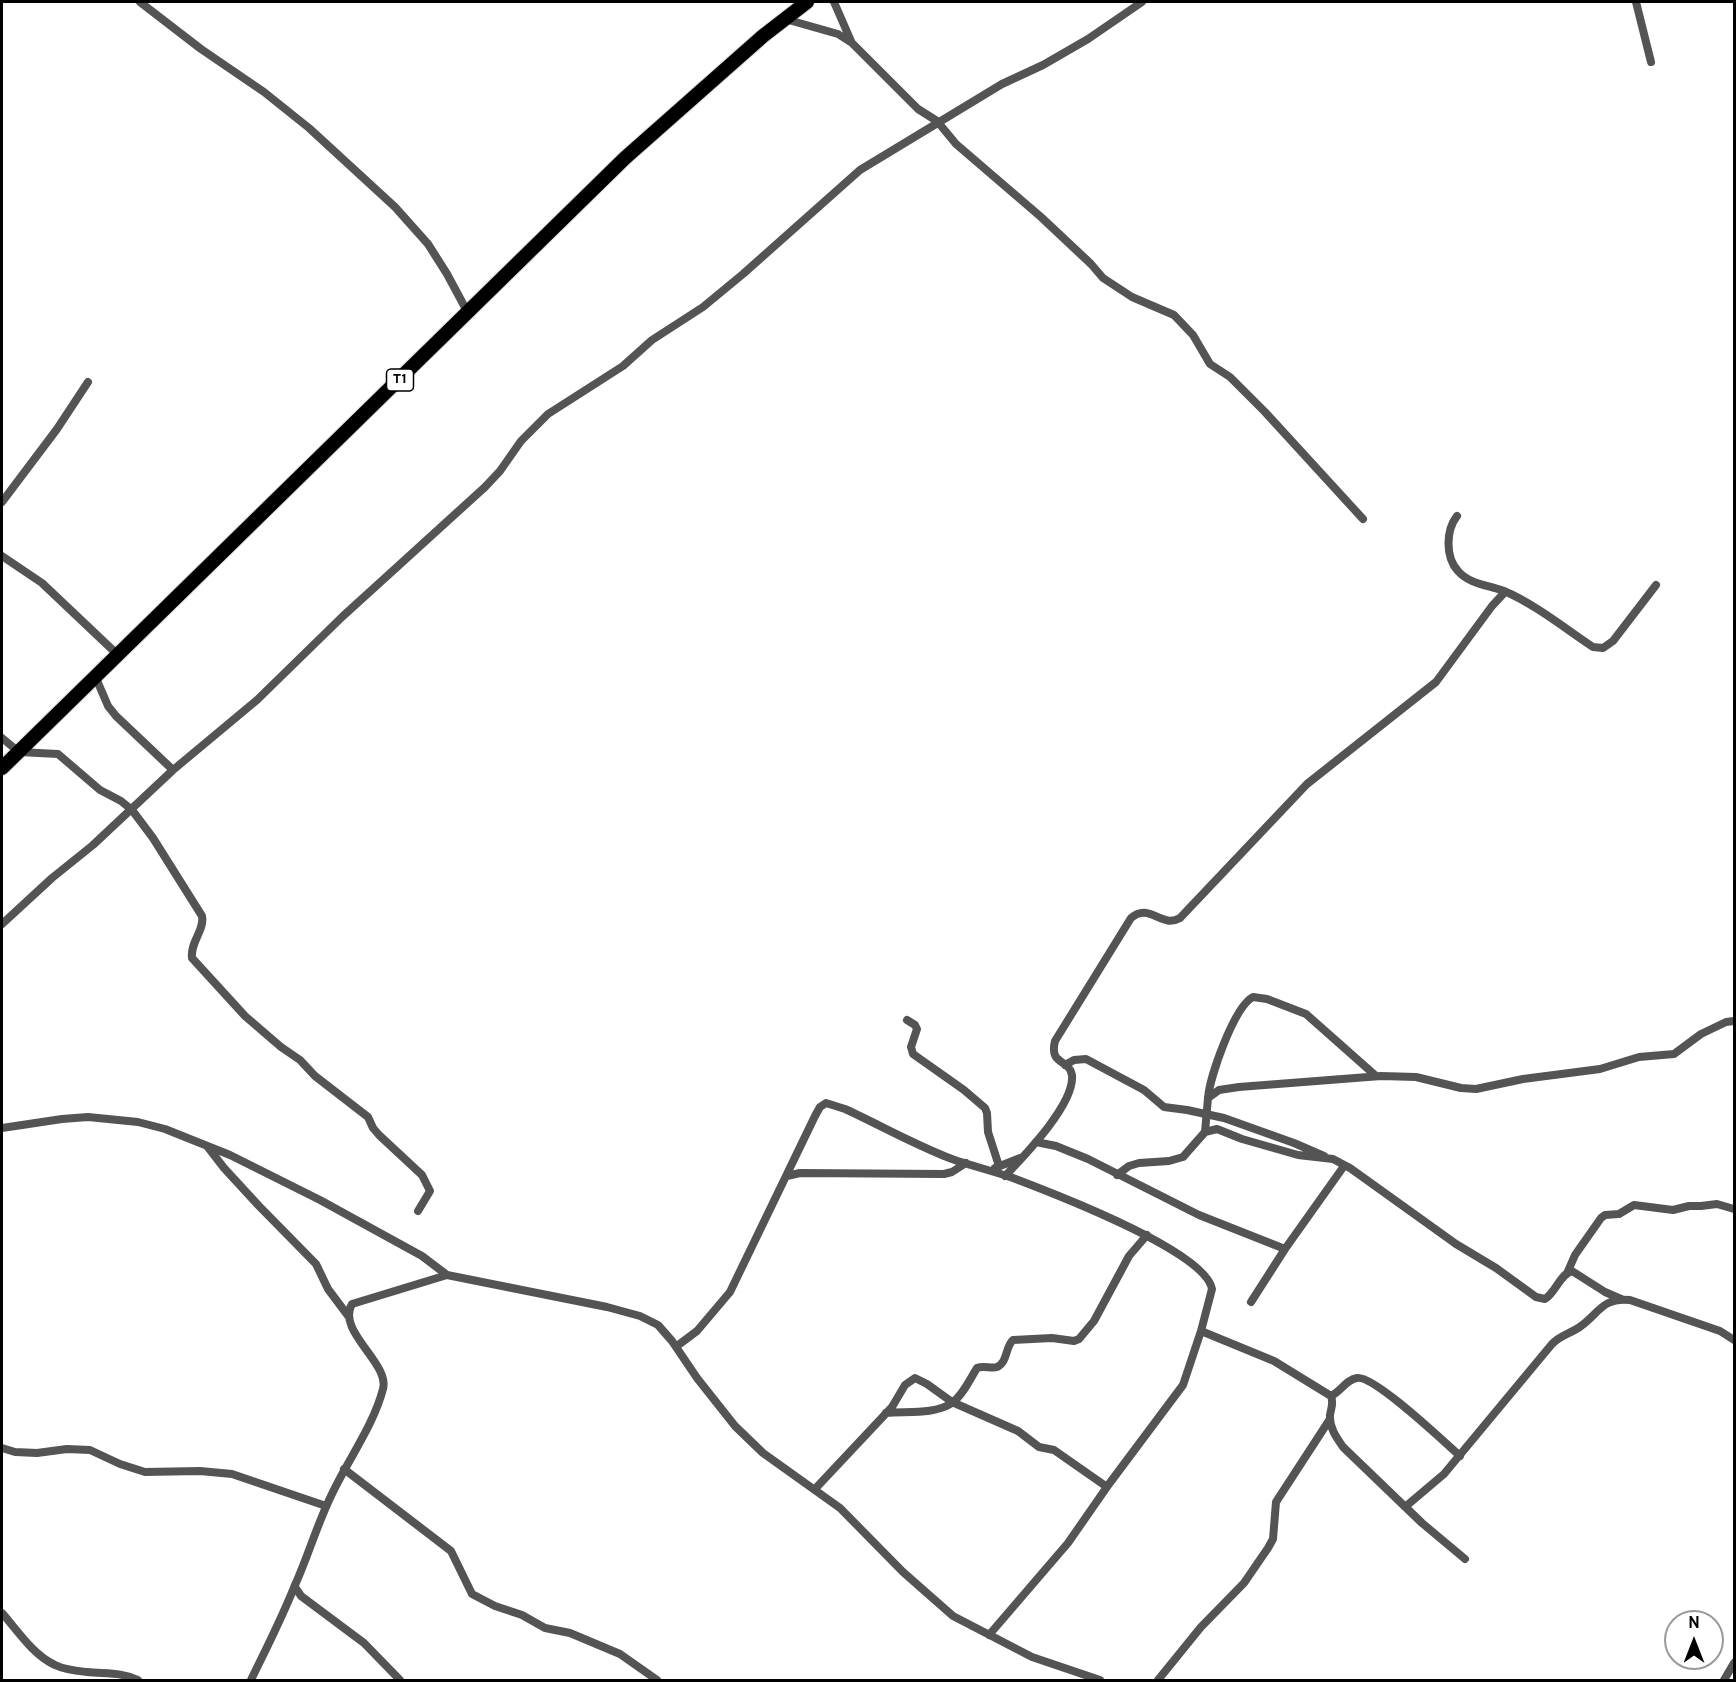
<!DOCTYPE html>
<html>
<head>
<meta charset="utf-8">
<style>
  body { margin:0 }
  #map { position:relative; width:1736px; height:1682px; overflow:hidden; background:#fff; font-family:Overpass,sans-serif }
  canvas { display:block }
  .frame { position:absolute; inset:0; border:3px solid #000; pointer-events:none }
  .north { position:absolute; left:1664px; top:1610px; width:60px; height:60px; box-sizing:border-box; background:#fff; border:2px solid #999; border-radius:50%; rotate:0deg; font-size:16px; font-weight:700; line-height:24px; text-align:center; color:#000 }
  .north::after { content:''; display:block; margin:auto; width:21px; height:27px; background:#000; clip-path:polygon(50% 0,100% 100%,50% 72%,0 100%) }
</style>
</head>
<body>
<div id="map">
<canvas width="1736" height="1682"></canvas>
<div class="frame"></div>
<div class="north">N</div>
</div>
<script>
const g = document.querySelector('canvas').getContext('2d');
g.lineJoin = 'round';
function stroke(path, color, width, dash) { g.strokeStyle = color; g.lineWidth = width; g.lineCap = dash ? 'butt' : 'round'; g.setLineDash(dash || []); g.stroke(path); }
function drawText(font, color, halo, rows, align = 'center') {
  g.font = font + ' Overpass,sans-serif'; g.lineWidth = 5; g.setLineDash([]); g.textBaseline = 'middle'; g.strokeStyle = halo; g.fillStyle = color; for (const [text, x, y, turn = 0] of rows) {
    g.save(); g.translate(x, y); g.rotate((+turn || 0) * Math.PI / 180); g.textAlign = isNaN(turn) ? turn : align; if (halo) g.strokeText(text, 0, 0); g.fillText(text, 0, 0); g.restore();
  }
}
const trunk = new Path2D(`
  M2,768l623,-610 138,-122 44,-34`);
stroke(trunk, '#dbdbdb', 16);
stroke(new Path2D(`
  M140,2l61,47 63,43 45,36 86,79 33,37 19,30 21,39
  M834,2l17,39
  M1636,2l15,60
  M785,19l53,15 14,9 66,66 19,12 19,23 85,73 50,47 12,14 29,19 42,18 19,20 17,29 20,13 35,35 98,107
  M2,502l55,-73 31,-47
  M1457,516c-11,14 -12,41 1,55 11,13 30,14 46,20 29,12 62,38 89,56l10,1 10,-7 43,-56
  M2,556l40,27 76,72
  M96,678l12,28 8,10 57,54
  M2,738l17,14 39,2 42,36 21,11 11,9 21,28 49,78c3,14 -12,26 -10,42l53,58 36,31 19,13 15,16 53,41 5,11 6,7 43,40 8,16 -12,20
  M2,924l50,-46 41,-33 80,-75 84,-70 85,-83 143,-130 15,-16 21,-30 27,-27 75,-48 29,-26 51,-33 40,-33 117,-104 142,-86 41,-19 45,-26 54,-37
  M907,1020l8,5 2,4 -6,18 2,7 51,36 21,18 2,5 1,19 11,34
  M1065,1065l9,-5 12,-1 58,31 20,17 23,3 37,8 70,25 30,13
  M1208,1098c2,-22 26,-91 45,-101l14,2 39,15 70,62
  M2,1128l60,-9 26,-2 50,5 27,7 65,26 90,45 102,56 25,19 160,32 33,9 18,9 14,16 25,37 38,48 28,27 77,55 63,64 50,44 79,41 68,23
  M1205,1132l3,-34 11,-8 20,-3 142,-11 35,1 45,11 15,1 47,-10 77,-10 39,-12 35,-3 27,-20 25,-12 8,-1
  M1036,1142l20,4 32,13 111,56 86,34
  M207,1146l17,22 35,38 57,58 12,25 21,28
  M995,1168l25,-10
  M1117,1175l12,-9 10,-3 30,-2 14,-4 22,-25 12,-3 25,10 56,16 35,4 17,9 106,76 40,24 40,29 9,2c11,-7 15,-25 27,-28l33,21 16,7
  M787,1176l13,-3 144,1 8,-2 14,-9
  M1005,1176c19,-20 70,-72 67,-101 -3,-17 -23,-9 -17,-34l76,-123c19,-16 30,11 49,0l127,-134 129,-102 56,-76 13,-14
  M1568,1271l7,-16 26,-37 4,-3 14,-1 15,-9 39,5 16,-4h12l16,-2 17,5
  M1251,1302l34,-53 59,-83
  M1201,1331l73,30 57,35c3,8 0,12 -1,19 -1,12 6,22 13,32l79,76 43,36
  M677,1346l20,-15 33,-39 85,-176 5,-9 6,-4 19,6c35,16 70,36 107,50 20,7 41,12 61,19 37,14 192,73 199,111l-11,42 -18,54 -74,99 -41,59 -79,92
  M1331,1396c10,-5 16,-17 26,-18 17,-3 87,64 103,78
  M886,1413c20,-2 48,2 66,-10 11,-8 18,-24 25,-35 7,-3 14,1 20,-1 11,-5 8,-20 16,-27l39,-2 22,3 5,-2 15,-18 35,-65 18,-21
  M2,1448l13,4 22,1 30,-4 23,1 30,14 25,8 55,-1 32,3 94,32
  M344,1469l107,82 21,43 23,12 27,9 23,13 25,5 50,21 37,26
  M815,1489l77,-82 13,-22 10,-7 12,6 25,18 66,29 21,16 15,3 53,37
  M1405,1507l39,-33 108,-130c8,-9 20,-11 29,-18 18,-13 22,-29 49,-26l90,31 14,9
  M295,1587l6,9 63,47 36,37
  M2,1613c15,17 31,42 53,52 10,5 22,6 32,7 18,2 35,0 51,8
  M251,1680c15,-31 31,-62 44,-95 13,-29 22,-60 36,-89 16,-35 42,-69 52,-107 7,-26 -47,-58 -31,-85l95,-29
  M1158,1680l43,-53 43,-44 24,-35 5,-9 3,-37 54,-83
  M1724,1680l10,-17`), '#545454', 8);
stroke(trunk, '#000', 14);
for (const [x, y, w] of [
  [400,380,27]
]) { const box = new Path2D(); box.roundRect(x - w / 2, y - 11, w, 22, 4.5); g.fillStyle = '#fff'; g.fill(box); stroke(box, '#000', 1.5); }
drawText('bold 14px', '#000', null, [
  ["T1",400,380]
]);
</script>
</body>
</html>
